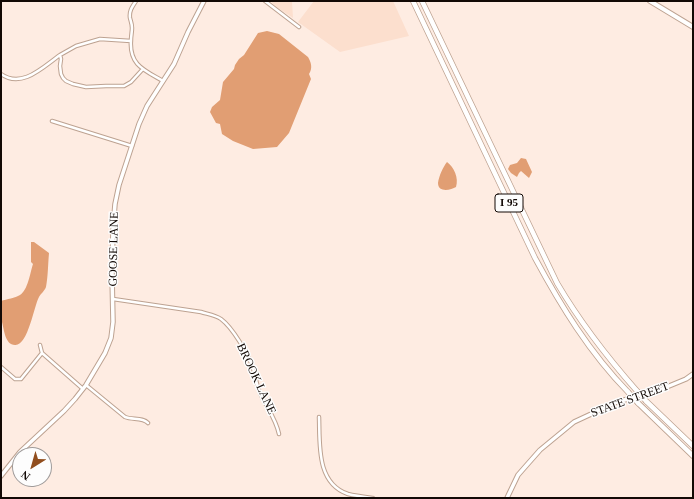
<!DOCTYPE html>
<html>
<head>
<meta charset="utf-8">
<style>
  body { margin:0 }
  #map { position:relative; width:694px; height:499px; overflow:hidden; background:#feece2; font-family:Georgia,serif }
  canvas { display:block }
  .frame { position:absolute; inset:0; border:2px solid #120905; pointer-events:none }
  .north { position:absolute; left:12px; top:447px; width:40px; height:40px; box-sizing:border-box; background:#fdfdfd; border:1px solid #9f9b9a; border-radius:50%; rotate:217deg; font-size:11px; font-weight:700; line-height:16px; text-align:center; color:#120905 }
  .north::after { content:''; display:block; margin:auto; width:14px; height:18px; background:#914e1e; clip-path:polygon(50% 0,100% 100%,50% 72%,0 100%) }
</style>
</head>
<body>
<div id="map">
<canvas width="694" height="499"></canvas>
<div class="frame"></div>
<div class="north">N</div>
</div>
<script>
const g = document.querySelector('canvas').getContext('2d');
g.lineJoin = 'round';
function fillPath(path, color) { g.fillStyle = color; g.fill(path, 'evenodd'); }
function stroke(path, color, width, dash) { g.strokeStyle = color; g.lineWidth = width; g.lineCap = dash ? 'butt' : 'round'; g.setLineDash(dash || []); g.stroke(path); }
function drawText(font, color, halo, rows, align = 'center') {
  g.font = font + ' Georgia,serif'; g.lineWidth = 3; g.setLineDash([]); g.textBaseline = 'middle'; g.strokeStyle = halo; g.fillStyle = color; for (const [text, x, y, turn = 0] of rows) {
    g.save(); g.translate(x, y); g.rotate((+turn || 0) * Math.PI / 180); g.textAlign = isNaN(turn) ? turn : align; if (halo) g.strokeText(text, 0, 0); g.fillText(text, 0, 0); g.restore();
  }
}
fillPath(new Path2D(`
  M270,1h22l1,17 -15,-10z
  M314,1h79l16,35 -69,16 -42,-30z`), '#fcdfce');
fillPath(new Path2D(`
  M267,31l12,3 29,23c3,5 5,11 1,17l2,5 -22,54 -12,14 -24,2 -20,-8 -11,-7 -2,-10 -4,-1 -6,-11 2,-5 8,-7 3,-18 11,-13 1,-4 4,-6 5,-4 14,-22z
  M521,158l5,1 6,13 -3,6 -8,-7 -2,2 -2,4 -6,-4 -3,-4 2,-4 7,-2z
  M447,162c7,5 12,16 9,25 -5,3 -18,6 -18,-4 1,-7 5,-16 9,-21z
  M31,242h3l15,11c-1,11 -1,24 -3,34 -2,5 -5,6 -7,10 -5,9 -11,49 -24,48 -10,0 -11,-16 -13,-23l-1,-1v-20c6,-2 14,-3 19,-6 8,-5 10,-22 13,-31l-2,-2z`), '#e19e73');
const street = new Path2D(`
  M136,1c-4,6 -7,10 -6,17 1,4 2,6 2,10 0,4 -1,8 -1,12 -2,25 13,30 32,41
  M265,1l34,26
  M131,41l-31,-2 -24,7 -16,9 1,4 -1,7 1,8 2,4 3,3 7,3 13,3 20,-1h18l7,-4 11,-12
  M1,74c21,15 42,-7 59,-19
  M52,121l80,25
  M113,299l88,13c6,2 14,3 20,7 12,9 27,35 32,49 2,9 4,18 8,27 6,13 15,24 18,39
  M40,345l2,8
  M1,367l14,12h6l21,-26 41,36
  M86,385l39,32c7,3 18,0 23,6
  M319,417c1,27 -3,66 29,77 8,2 17,3 25,4`);
const secondary = new Path2D(`
  M1,476l19,-24 44,-41 11,-12 11,-14 19,-32 6,-15 2,-16 -1,-48 1,-46 2,-24 4,-19 20,-61 8,-18 27,-42 14,-32 16,-31
  M507,498l11,-23 7,-8 15,-17 34,-28 43,-20 40,-11 29,-12 7,-5`);
const primary = new Path2D(`
  M650,1l43,26`);
const highway = new Path2D(`
  M413,1l122,257c26,48 54,94 93,134
  M422,1l135,282c23,39 50,74 80,108
  M646,401l47,45
  M638,403l55,53`);
stroke(street, '#bda291', 4.5);
stroke(secondary, '#bda291', 5.5);
stroke(primary, '#bda291', 6);
stroke(highway, '#bda291', 6);
stroke(street, '#fff', 2.5);
stroke(secondary, '#fff', 3.5);
stroke(primary, '#fff', 4);
stroke(highway, '#fff', 4.5);
const highwayBridge = new Path2D(`
  M637,391l9,10
  M628,392l10,11`);
stroke(highwayBridge, '#bda291', 6, []);
stroke(highwayBridge, '#fff', 4.5);
for (const [x, y, w] of [
  [509,203,28]
]) { const box = new Path2D(); box.roundRect(x - w / 2, y - 9, w, 18, 3); g.fillStyle = '#fdfdfd'; g.fill(box); stroke(box, '#120905', 1); }
drawText('bold 11px', '#120905', null, [
  ["I 95",509,203]
]);
drawText('12px', '#120905', '#fdfdfd', [
  ["GOOSE LANE",114,249,-89],
  ["BROOK LANE",256,379,65],
  ["STATE STREET",630,400,-20]
]);
</script>
</body>
</html>
